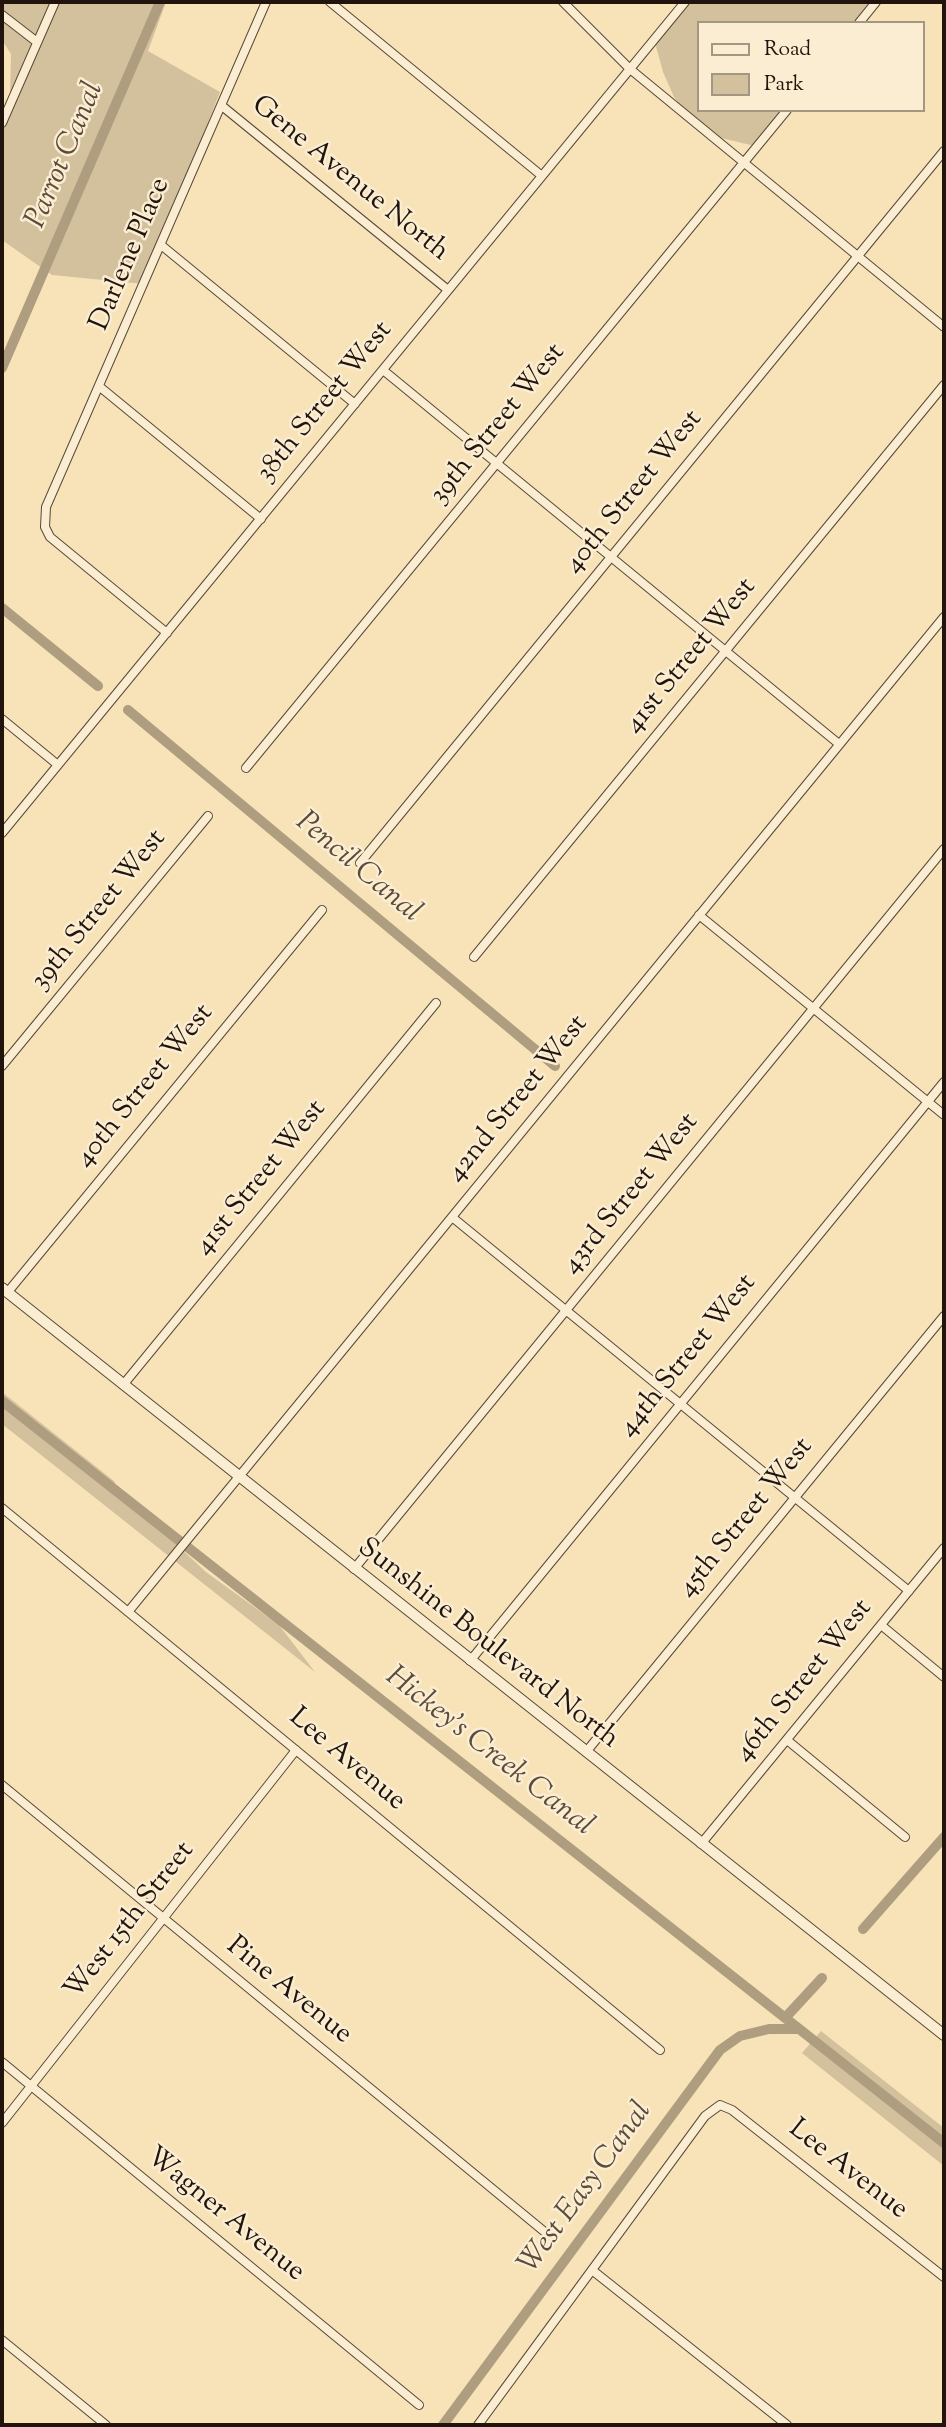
<!DOCTYPE html>
<html>
<head>
<meta charset="utf-8">
<style>
  body { margin:0 }
  #map { position:relative; width:946px; height:2427px; overflow:hidden; background:#f8e3b9; font-family:"Sorts Mill Goudy",serif }
  canvas { display:block }
  .frame { position:absolute; inset:0; border:4px solid #21140d; pointer-events:none }
  .legend { position:absolute; left:697px; top:21px; width:228px; height:91px; box-sizing:border-box; background:#faedd2; border:2px solid #a39683; margin:0; padding:9px 12px; list-style:none; font-size:21px; color:#21140d }
  .legend li { display:flex; align-items:center; gap:14px; height:35px }
  .legend b { width:35px; border:2px solid #a39683 }
</style>
</head>
<body>
<div id="map">
<canvas width="946" height="2427"></canvas>
<div class="frame"></div>
<ul class="legend">
<li><b style="height:9px;background:#faedd2"></b>Road</li>
<li><b style="height:19px;background:#d3c09c"></b>Park</li>
</ul>
</div>
<script>
const g = document.querySelector('canvas').getContext('2d');
g.lineJoin = 'round';
function fillPath(path, color) { g.fillStyle = color; g.fill(path, 'evenodd'); }
function stroke(path, color, width, dash) { g.strokeStyle = color; g.lineWidth = width; g.lineCap = dash ? 'butt' : 'round'; g.setLineDash(dash || []); g.stroke(path); }
function drawText(font, color, halo, rows, align = 'center') {
  g.font = font + ' "Sorts Mill Goudy",serif'; g.lineWidth = 5; g.setLineDash([]); g.textBaseline = 'middle'; g.strokeStyle = halo; g.fillStyle = color; for (const [text, x, y, turn = 0] of rows) {
    g.save(); g.translate(x, y); g.rotate((+turn || 0) * Math.PI / 180); g.textAlign = isNaN(turn) ? turn : align; if (halo) g.strokeText(text, 0, 0); g.fillText(text, 0, 0); g.restore();
  }
}
fillPath(new Path2D(`
  M2,2h164l-18,49 72,41 -76,192 -92,-9 -50,-35v-130l8,-11 1,-45 -9,-14z
  M686,2h196l-17,21h-166v87h91l-31,37 -38,-9 -32,-21 -15,-20 -11,-25 -9,-33z
  M2,1392l112,89 4,9 88,82 73,53 36,47 -313,-248z
  M821,2031l123,97v38l-142,-113z`), '#d3c09c');
stroke(new Path2D(`
  M2,368l158,-366
  M2,608l96,78
  M128,710l427,356
  M2,1401l942,742
  M863,1929l81,-92
  M785,2018l37,-40
  M443,2425l277,-375 20,-14 29,-7h29`), '#af9d7f', 10);
const minor = new Path2D(`
  M330,2l212,174
  M563,2l67,67 314,258
  M2,15l35,27
  M859,23l17,-21
  M222,106l226,184
  M2,123l53,-121
  M161,245l194,159
  M383,370l456,374
  M100,387l161,132
  M167,633l-117,-96 -5,-10 1,-20 220,-505
  M2,719l56,46
  M246,768l541,-658
  M2,833l683,-831
  M360,863l584,-712
  M699,915l245,200
  M474,957l470,-572
  M2,1066l206,-250
  M452,1217l457,374
  M7,1293l315,-383
  M123,1385l313,-382
  M2,1508l658,542
  M354,1569l590,-720
  M128,1612l816,-995
  M881,1625l63,52
  M470,1661l474,-579
  M787,1740l118,97
  M586,1752l358,-436
  M2,1785l544,448
  M701,1844l243,-296
  M2,2062l417,343
  M2,2123l294,-373
  M592,2270l195,155
  M2,2340l104,85
  M478,2425l227,-309 15,-11 12,5 212,167`);
const tertiary = new Path2D(`
  M2,1288l942,747`);
stroke(minor, '#574838', 10);
stroke(tertiary, '#574838', 12);
stroke(minor, '#faedd2', 8);
stroke(tertiary, '#faedd2', 10);
drawText('28px', '#21140d', '#faedd2', [
  ["Gene Avenue North",349,180,39],
  ["Darlene Place",132,255,-67],
  ["38th Street West",326,403,-51],
  ["39th Street West",499,425,-51],
  ["40th Street West",635,493,-51],
  ["41st Street West",692,657,-51],
  ["39th Street West",100,911,-51],
  ["40th Street West",146,1087,-51],
  ["42nd Street West",519,1100,-51],
  ["41st Street West",262,1179,-51],
  ["43rd Street West",632,1195,-51],
  ["44th Street West",689,1357,-51],
  ["45th Street West",747,1519,-51],
  ["Sunshine Boulevard North",487,1645,38],
  ["46th Street West",805,1682,-51],
  ["Lee Avenue",346,1761,40],
  ["West 15th Street",131,1922,-52],
  ["Pine Avenue",288,1992,39],
  ["Lee Avenue",847,2171,38],
  ["Wagner Avenue",224,2216,39]
]);
drawText('italic 30px', '#5a4b3b', '#faedd2', [
  ["Parrot Canal",67,156,-67],
  ["Pencil Canal",357,869,40],
  ["Hickey's Creek Canal",488,1753,38],
  ["West Easy Canal",587,2189,-54]
]);
</script>
</body>
</html>
